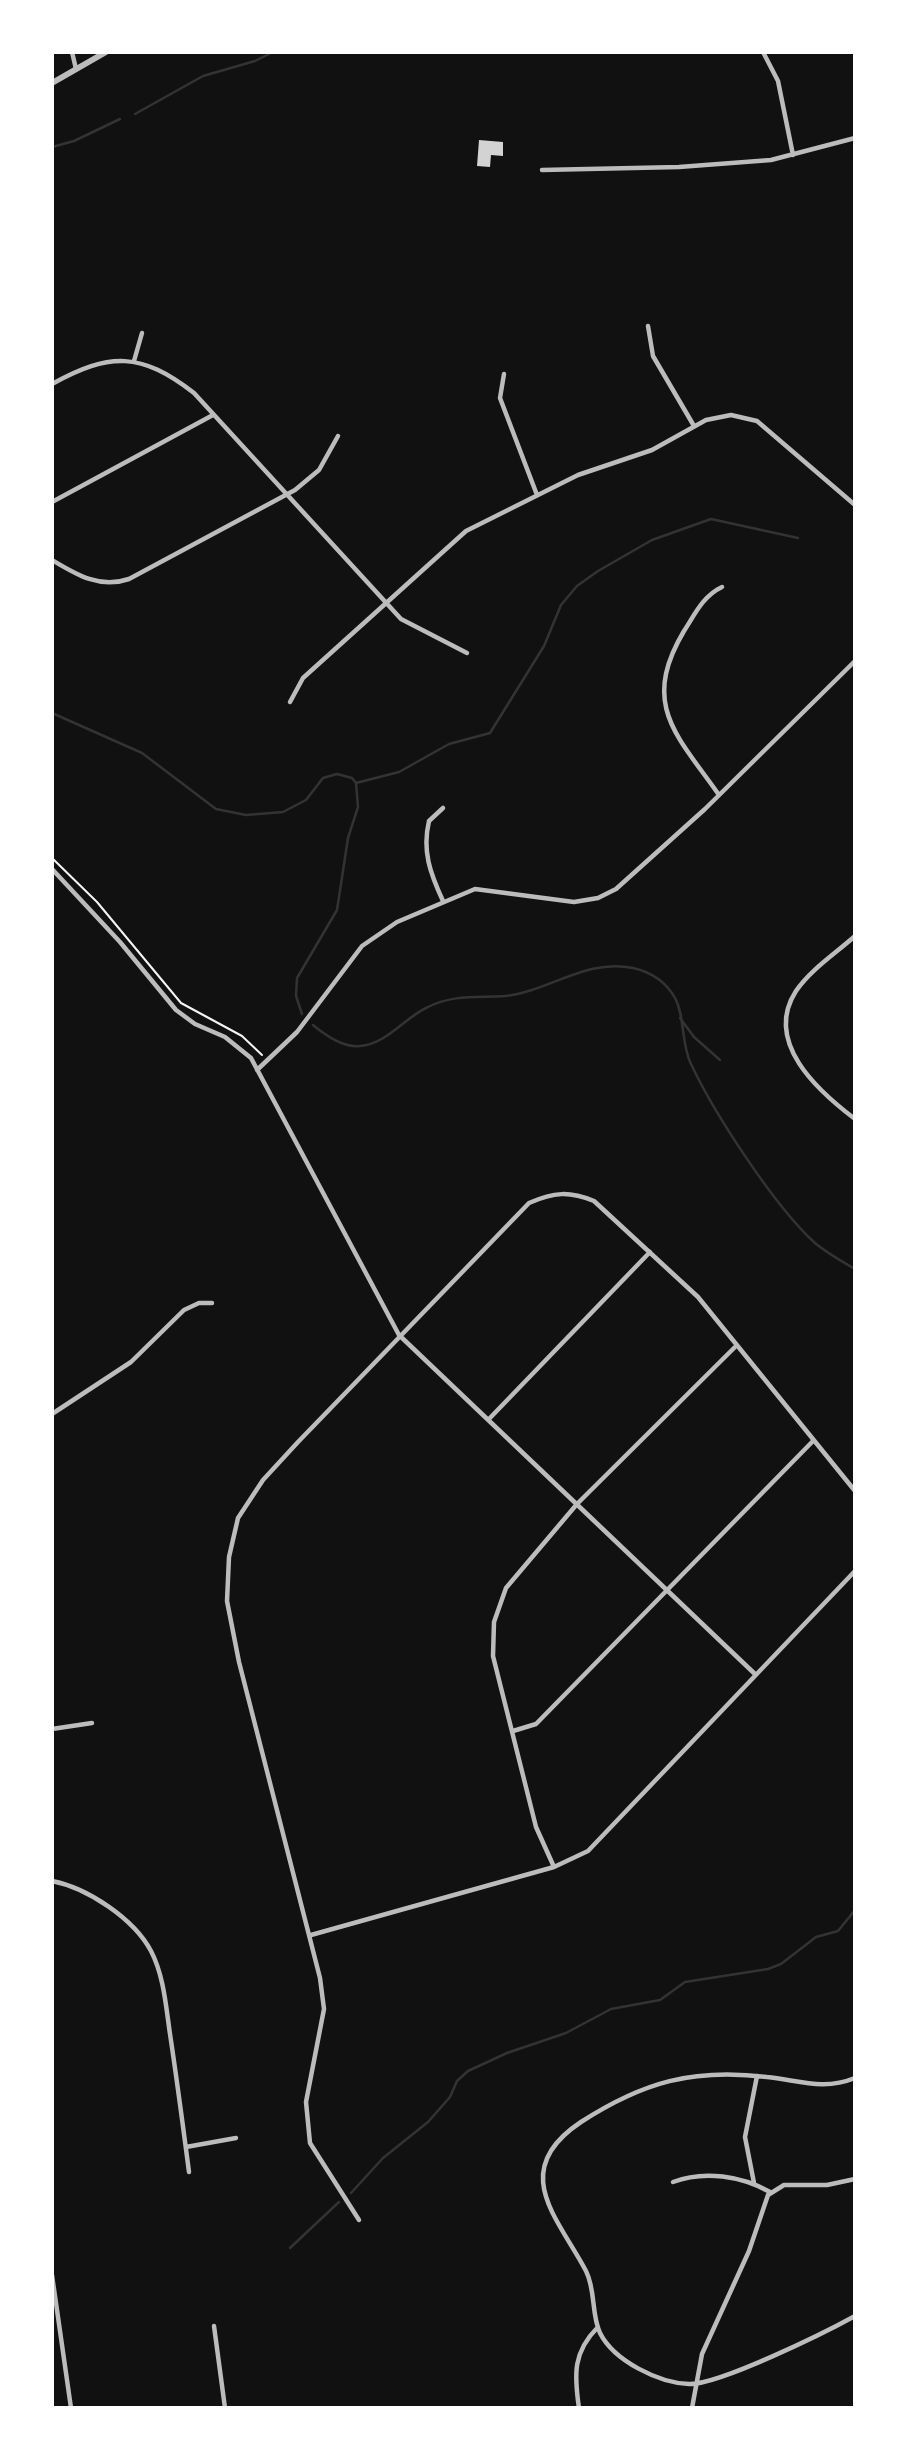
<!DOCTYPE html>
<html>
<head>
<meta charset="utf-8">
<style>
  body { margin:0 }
  #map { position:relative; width:907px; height:2460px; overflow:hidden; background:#111; font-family:Rubik,sans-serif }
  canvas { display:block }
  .frame { position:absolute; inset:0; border:54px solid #fff; pointer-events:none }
</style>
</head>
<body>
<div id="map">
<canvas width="907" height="2460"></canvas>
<div class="frame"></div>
</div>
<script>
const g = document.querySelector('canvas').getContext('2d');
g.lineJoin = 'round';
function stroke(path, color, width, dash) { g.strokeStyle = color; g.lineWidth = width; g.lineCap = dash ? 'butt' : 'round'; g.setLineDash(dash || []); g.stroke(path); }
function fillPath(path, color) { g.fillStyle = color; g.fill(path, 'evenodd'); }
stroke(new Path2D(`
  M135,114l68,-38 52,-15 18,-9
  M52,147l22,-6 46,-22
  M52,713l90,40 74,56 30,6 37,-3 23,-12 17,-22 14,-4 15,4 4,5 2,24 -10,31 -11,72 -40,68 -1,18 6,18
  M356,783l43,-11 50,-28 41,-11 54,-87 17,-41 16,-19 21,-15 54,-31 59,-21 87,19
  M680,1018l14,19 26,23
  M313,1025c12,10 30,23 47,21 27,-2 45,-29 68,-39 26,-13 50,-9 77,-11 45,-5 81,-38 128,-28 18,4 33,14 42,30 10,18 6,46 16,66 23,49 84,143 124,179 12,10 26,18 40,26
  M351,2193l32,-35 45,-36 22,-25 7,-16 11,-10 39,-18 59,-20 45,-24 49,-9 25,-18 83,-13 13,-5 35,-27 22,-6 17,-21
  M290,2248l49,-46`), '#333', 2.5);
fillPath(new Path2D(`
  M479,140l24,2v14l-12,-1 -1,12 -13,-1z`), '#d3d3d3');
stroke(new Path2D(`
  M52,858l45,44 84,101 61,33 20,19`), '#f5f5f5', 2);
stroke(new Path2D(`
  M72,52l4,17
  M763,52l15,29 15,74
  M542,170l137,-3 92,-7 84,-22
  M648,326l5,30 41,70
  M134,361l8,-28
  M504,374l-4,24 37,97
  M52,384c58,-32 89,-32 142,9l207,226 66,34
  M52,502l161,-87
  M52,560c25,15 48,29 77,19l166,-89 24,-20 19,-34
  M290,702l13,-24 163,-147 112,-56 74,-25 54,-30 25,-5 26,6 98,84
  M719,795c-42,-60 -79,-90 -35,-164 11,-17 19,-35 38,-44
  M52,869l68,73 56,68 19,14 30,13 26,21 148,277 357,340
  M443,901c-13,-28 -21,-50 -14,-80l14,-13
  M855,936c-19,17 -45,34 -59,55 -33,51 22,100 59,128
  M257,1070l40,-38 65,-86 35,-24 78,-33 99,13 24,-4 18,-9 89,-80 150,-148
  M52,1414l79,-52 53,-52 15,-7h13
  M488,1420l162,-168
  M52,1729l40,-6
  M513,1731l23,-7 277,-283
  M554,1867l-18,-40 -43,-171 1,-34 12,-34 71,-84 159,-158
  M52,1881c36,7 82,38 99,70 13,25 15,56 19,83 7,46 13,92 19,138
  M311,1935l243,-68 34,-16 267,-280
  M855,2078c-32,13 -57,2 -88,-1 -74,-9 -124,5 -186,45 -74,49 -22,97 5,149 10,20 5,43 14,62 14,28 59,50 89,51 30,1 137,-52 166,-68
  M186,2147l50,-9
  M673,2182c31,-12 69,-6 97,10
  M754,2183l-9,-46 12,-61
  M359,2220l-49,-77 -4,-41 18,-93 -4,-31 -81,-316 -12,-61 2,-44 9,-39 25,-38 35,-38 231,-239c25,-11 40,-12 65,-2l104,96 157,194
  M52,2275l19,133
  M214,2326l11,82
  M579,2408c-5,-34 -6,-56 19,-81
  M692,2408l10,-54 47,-103 19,-56 16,-10h43l28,-6`), '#bcbcbc', 4.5);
stroke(new Path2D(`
  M52,83l54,-31`), '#bcbcbc', 6);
</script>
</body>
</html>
